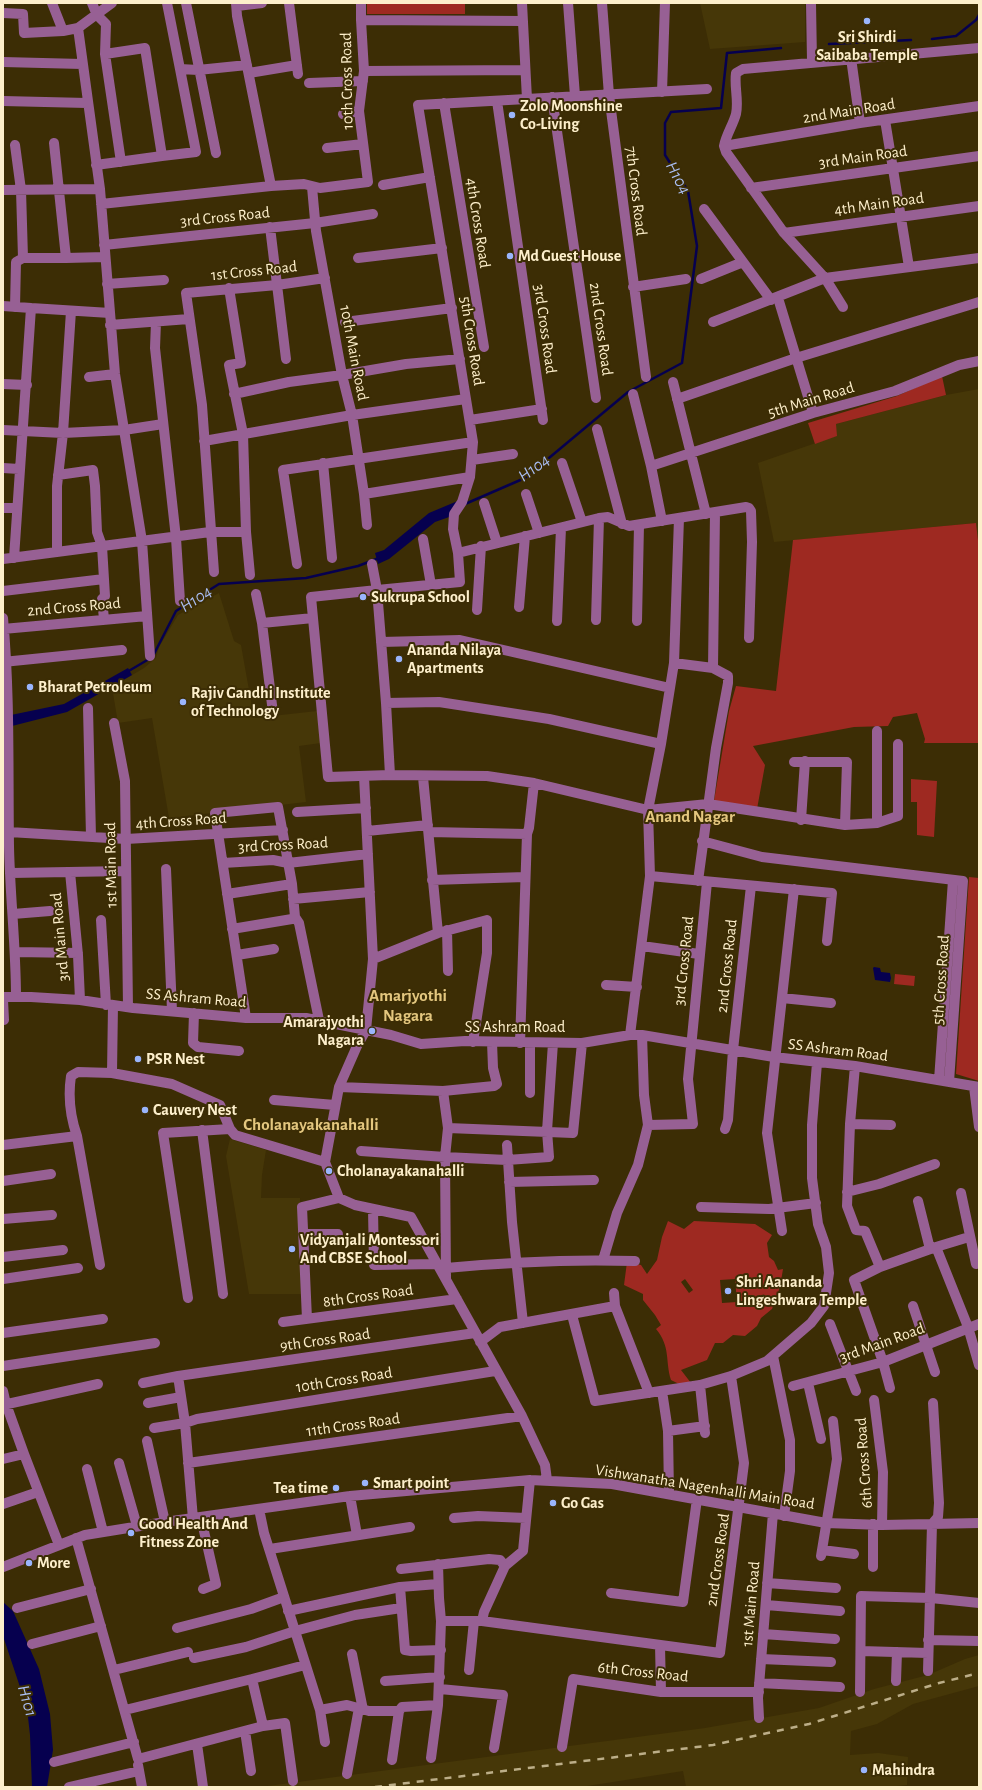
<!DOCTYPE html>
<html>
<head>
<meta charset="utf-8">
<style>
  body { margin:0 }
  #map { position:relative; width:982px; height:1790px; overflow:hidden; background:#3c2d05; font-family:"Alegreya Sans",sans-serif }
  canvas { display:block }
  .frame { position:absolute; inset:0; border:4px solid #fdefcb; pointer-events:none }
</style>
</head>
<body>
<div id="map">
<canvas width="982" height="1790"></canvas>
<div class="frame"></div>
</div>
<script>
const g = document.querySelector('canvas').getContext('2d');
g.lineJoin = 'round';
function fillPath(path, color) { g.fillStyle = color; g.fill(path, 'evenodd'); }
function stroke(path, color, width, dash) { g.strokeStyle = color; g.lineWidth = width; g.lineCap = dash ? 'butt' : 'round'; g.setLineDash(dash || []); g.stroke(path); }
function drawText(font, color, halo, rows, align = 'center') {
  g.font = font + ' "Alegreya Sans",sans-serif'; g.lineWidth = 4; g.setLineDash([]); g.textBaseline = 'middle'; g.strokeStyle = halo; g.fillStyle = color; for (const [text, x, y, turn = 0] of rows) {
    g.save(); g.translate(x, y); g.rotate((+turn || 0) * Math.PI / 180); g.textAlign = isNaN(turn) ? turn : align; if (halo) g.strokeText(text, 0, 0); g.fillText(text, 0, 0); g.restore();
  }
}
fillPath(new Path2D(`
  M700,3h105v39l-95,7z
  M979,389v160l-3,-26 -202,19 -16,-79 78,-27v-12l110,-29z
  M219,593l15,48 7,4 13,73 63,-7 4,32 -22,3 7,56 -137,16 -17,-100 -34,5 -6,-36 32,-19 12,-10 3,-11 19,-32z
  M230,1139l36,11 -4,25 -1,23h39l1,96h-52l-23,-138z
  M979,1655v31l-66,18 -36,20 -26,7 -1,24 28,-2 30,4 -1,28 -19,2h-202l-3,-16 -102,16h-321l445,-59 114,-20 55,-19 54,-14 37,-16z`), '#463708');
fillPath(new Path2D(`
  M367,3h98v11h-98z
  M942,376l4,19 -110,29 1,12 -22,8 -7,-21 89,-27z
  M976,523l3,26v194h-55l1,-4 -8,-26 -24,4 -5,9 -34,1 -101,19 12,19 -8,44 -43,-8 15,-90 7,-25 40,5 17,-151z
  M911,779l26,2 -3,56 -17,-2v-33h-6z
  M969,877l10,1v203l-23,-7z
  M895,974l20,2 -1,10 -20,-2z
  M668,1221l16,8 10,-8 61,3 17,11 -5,8 2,14 5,4 4,9 5,-1 -3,18 -8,22 -11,9 -4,8 -12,10 -12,-1 -10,8h-8l-8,17 -26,10 10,13 -8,3 -12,-6c-6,-19 0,-33 -15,-51l5,-4 -6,-10 -12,-15v-6l-19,-9 3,-23 14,3 6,9 10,-14 5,-23zM685,1279l8,11 -4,3 -8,-11zM735,1279l2,23 -15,1 -2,-23z`), '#9e2921');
fillPath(new Path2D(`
  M460,500l-8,16 -17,6 -46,37 -11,5 -3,-11 9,-3 45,-37z
  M128,668l4,7 -65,37 -55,14 -1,-11 53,-11z
  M874,967l6,1 1,4 9,1 1,5 -1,4 -15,-2 -2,-12z
  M3,1602l10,9 26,58 11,45 3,36 -6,37h-15l-2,-52 -3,-27 -24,-72z`), '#06004f');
stroke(new Path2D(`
  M932,39l24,-3 20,-16 3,-5
  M829,44l82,-4
  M465,504l60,-26 103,-86 54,-29 15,-117 -9,-55 -23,-36v-32l6,-11 50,-4 6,-55 54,-5
  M153,656l23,-45 43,-27 87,-6 52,-12 21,-8
  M127,672l22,-13`), '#06004f', 2.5);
stroke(new Path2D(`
  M52,3l11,28 15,-3
  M92,3l5,12 9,9 -1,30 16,108
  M112,3l-34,25 22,161 15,185 27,167 8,115
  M167,3l13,66 18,1 49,-5
  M186,3l30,150
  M236,3l1,13 34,170
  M289,3l9,71
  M522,3l5,96
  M568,3l7,93
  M602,3l7,92 37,282
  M811,3l1,58
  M237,6l25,-3
  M3,13l20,1 1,19 39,-2
  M361,20l162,1
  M979,48l-236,21 -7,4c-2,14 3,27 0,41 -3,11 -10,21 -12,32l2,6 58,81 41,45 154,-20
  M851,58l9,65
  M3,62l79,2
  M364,71l161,-1
  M249,73l48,-8
  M309,83l54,-2
  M662,92l3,-89
  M552,97l44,301
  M3,101l84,2
  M497,101l46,319
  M444,103l40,244
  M343,114l16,-3
  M885,120l24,147
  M54,143l12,115 39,-1
  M15,145l6,45 2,68h43
  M724,146l136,-23 119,-17
  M327,148l36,-4
  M162,156l34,-4 -16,-83
  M96,165l66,-9 -17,-108 -40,6
  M383,185l47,-8
  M312,187l4,44 26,144 10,40 12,79 3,31
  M751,188l228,-32
  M3,190l97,-1
  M101,204l170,-18 33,-2 16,4 48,-6 -9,-71 5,-40 -3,-51v-17
  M704,209l67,91
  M270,227l16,132
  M784,233l195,-27
  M104,245l211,-22 58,-9
  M358,258l84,-10
  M701,279l42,-17
  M107,284l57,-4
  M633,287l53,-8
  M229,288l12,75 -12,2 14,69 3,98 4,43
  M778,298l35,115
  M3,306l28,2
  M15,307l1,-45 7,-4
  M156,322l-1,26 21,190 4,63
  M345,322l107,-14
  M713,322l112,-44 18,29
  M110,325l79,-6
  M89,377l26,-3
  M673,382l33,132
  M3,384l24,1
  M234,394l55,-12 53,-7 64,-11 54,-5
  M633,394l18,72 11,55
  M677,399l119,-41 183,-56
  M470,420l72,-11
  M597,429l25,95
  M3,430l60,3 61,-3 39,-6
  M204,441l148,-26 114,-16
  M472,460l41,-6
  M323,463l9,95
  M562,463l20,59
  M651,466l162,-53 82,-22 64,-26 20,-4
  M3,468l16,1
  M58,475l35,-5 2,16 2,46 5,14 3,50 -3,3 2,20
  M364,494l106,-17
  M526,494l13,39
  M484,503l13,40
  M3,508h14
  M423,539l8,46
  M57,552v-66l6,-53 8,-122
  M458,553l141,-35 9,-1 21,9 117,-19 3,1 2,3 1,31 -3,96
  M14,558l17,-250 79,5
  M3,559l207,-27h36
  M297,564l-14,-94 190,-28
  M372,564l5,26 -66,7 17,180 62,-2 97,1 47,7 114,27 60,-6 137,21 32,-2 21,-7v-72
  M214,572l-12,-167 -16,-112 91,-8 48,-7
  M3,591l101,-12
  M256,594l6,29 11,90
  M519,607l6,-71
  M477,610l4,-64
  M3,618c7,76 5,152 6,228 1,50 7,101 7,151
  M596,620l3,-102
  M557,621l4,-93
  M637,621l2,-96
  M262,623l51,-5
  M3,629l144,-13
  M381,642l79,-2 210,48
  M3,662l119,-12
  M674,663l39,5 15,8v7l-12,65 -18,133
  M713,668l2,-156
  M386,703l53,-1 52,8 58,9 112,25
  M88,708l3,129
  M114,723l11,58 3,226
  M877,731v92
  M794,762h53l-2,63
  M390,775l-4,-72 -9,-113 83,-8 -2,-29 -5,-24 1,-15 8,-12 8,-25 3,-35 -55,-337 289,-16
  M297,812l69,-4
  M801,820l4,-59
  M367,831l61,-6
  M9,832l117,7 157,-9
  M429,832l98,2
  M702,841l60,16 201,24 -14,201
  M223,863l50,-3 15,3 80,-9
  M166,869l6,142
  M70,872l8,83 2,45
  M11,873l115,-2
  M650,876l182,17 -5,48
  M432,880l93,-3
  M227,894l65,-10
  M293,899l77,-7
  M13,914l37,-3
  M101,920l5,85
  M232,929l60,-10 3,-2
  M447,930l1,41
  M438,933l49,-13v33l-14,89
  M642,946l57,8
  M16,952l62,1
  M237,955l37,-6
  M373,959l65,-26 -15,-156
  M606,985l31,2
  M3,997h28l49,3 53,8 113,10h60l85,17 30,9 44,-3 117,2 48,-8h12l132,22 81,9 124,21
  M782,998l49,5
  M3,1000l1,20
  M113,1005l-1,68 60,11 48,21 10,24 5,6 90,27 14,36 16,7 56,12 111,199 23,49 2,15
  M194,1013l-1,30 5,4 41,4
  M246,1018l-31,-205 63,-6 14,77 3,33 4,6 20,97
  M630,1035l20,-159 -2,-66 13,-66 13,-81 5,-145
  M520,1043l7,-209 2,-6 5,-45
  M855,1066l-5,58 -3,82 9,24 9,1 15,36
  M939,1080l14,-200
  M339,1087l104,4 51,-5 3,-2 -4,-16 -1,-26
  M974,1087l5,40
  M443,1091l5,37 -3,29 62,3 42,-3 -2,-26 6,-88
  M530,1093v-50
  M274,1100l61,5
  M850,1124l41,1
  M648,1125l45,-1 -5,-45 19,-197
  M448,1128l125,5 9,-90
  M725,1129l3,-9 5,-70 18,-164
  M202,1130l21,164
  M77,1136l23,129
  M3,1145l74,-9c-7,-20 -9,-40 -6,-60l7,-4 34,1
  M507,1145l5,77 11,101
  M361,1151l84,6 1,121
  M325,1162l14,-75 18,-41 9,-16 7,-71 -9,-183
  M3,1181l48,-7
  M509,1182l85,-2
  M847,1192l32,-8 56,-20
  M961,1193l15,71 3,-1
  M918,1201l12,48
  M701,1207l68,2 47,-6
  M373,1209l1,56 63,-1
  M3,1219l49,-4
  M782,1231l-15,-98 27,-244
  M303,1234h35
  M936,1247l33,-10
  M3,1257l60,-7
  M603,1260l14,-47 21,-48 10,-40 -4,-30 -2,-60
  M446,1268c62,-6 126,-9 189,-7
  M3,1279l75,-11
  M188,1298l-25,-165 67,-4
  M615,1306l34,87
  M913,1306l22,66
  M572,1315l23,86 105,-16 31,-9 36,-15 44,-38 13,-17 5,-33 -3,-26 -8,-23 -6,-46v-53l5,-62
  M307,1319l-5,-112 37,-9
  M283,1322l174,-23
  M830,1324l26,67
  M3,1333l100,-14
  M480,1342l20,-15 115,-21 -1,-13
  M773,1356l17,84v31l-6,45
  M3,1366l152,-23
  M178,1376l297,-43
  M143,1383l35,-7 7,47 -31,5
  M808,1383l13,56
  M700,1385l5,48
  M793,1386l90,-24 96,-38
  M890,1388l-7,-26 -29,-82 26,-13 56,-20 32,80 11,38
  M3,1391l3,13 18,50 35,91
  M662,1391l6,40 1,63
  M874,1400l9,72 -1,53
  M148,1403l33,-6
  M3,1405l95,-21
  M668,1431l37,-5
  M147,1441l18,81
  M3,1459l21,-5
  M119,1463l18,63
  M188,1463l334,-47
  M87,1469l16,63
  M350,1496l7,39
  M3,1504l35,-12
  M259,1509l5,24 56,177 5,32
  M201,1518l15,66 -13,5
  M454,1518l24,-2 48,2
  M193,1519l-8,-96 12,-4 298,-48
  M76,1538l62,221 125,-33 22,-3 8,58
  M270,1549l140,-22
  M822,1550l32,4
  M821,1556l16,-97 -4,-38
  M438,1564l1,34 2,23
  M3,1567l82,-32 80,-13 185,-26 180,-16 82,4 214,39 56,2 97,-2
  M873,1567v-43
  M401,1569l88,-10 11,1 5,6
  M767,1583l69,5
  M400,1587l5,63 6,1 30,-1
  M611,1593l72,9 14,-103
  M766,1605l74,6
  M17,1608l74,-19
  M288,1611l112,-24 38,-3
  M482,1621l2,-9 21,-46 18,-15 7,-71
  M177,1628l74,-19 33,-12
  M763,1634l72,5
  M928,1640l51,1
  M32,1644l69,-18
  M660,1645l1,47
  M861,1651l67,2
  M352,1654l11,56
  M194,1658l52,-11 49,-16 60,-16 46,-7
  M761,1659l70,3
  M114,1670l74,-18
  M469,1670l5,-49
  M928,1671l4,-147 6,-7 1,-14 -6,-100
  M385,1681l55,-4
  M896,1681l1,-29
  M759,1683l81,4
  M440,1689l63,6 -9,53
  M860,1692l1,-96 70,2 48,5
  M125,1710l127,-31
  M320,1710l27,-5 22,6h30l3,-4 36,-2 3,-84h41l238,32 24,-190 -13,-87
  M759,1718l-1,-20 15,-185
  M263,1726l-11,-47 53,-14
  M245,1731l6,40
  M197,1744l6,43
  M562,1747l11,-68 88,13h98
  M431,1758l7,-53
  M392,1760l7,-49
  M54,1762l80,-20
  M138,1765l4,22
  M347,1774l12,-66
  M69,1787l70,-16`), '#976094', 10);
stroke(new Path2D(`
  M375,1787l338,-42 96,-21 130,-41 40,-10`), '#bcae88', 2.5, [7, 7]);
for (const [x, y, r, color] of [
  [867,21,4,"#9ab5fd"],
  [512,115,4,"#9ab5fd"],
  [510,256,4,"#9ab5fd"],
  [363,597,4,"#9ab5fd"],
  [399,659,4,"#9ab5fd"],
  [30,687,4,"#9ab5fd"],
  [183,702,4,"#9ab5fd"],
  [372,1031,4,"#9ab5fd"],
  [138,1059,4,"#9ab5fd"],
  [145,1110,4,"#9ab5fd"],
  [329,1171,4,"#9ab5fd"],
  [292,1249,4,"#9ab5fd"],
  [728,1291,4,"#9ab5fd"],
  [365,1483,4,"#9ab5fd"],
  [336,1488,4,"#9ab5fd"],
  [553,1503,4,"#9ab5fd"],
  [131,1533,4,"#9ab5fd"],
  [29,1563,4,"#9ab5fd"],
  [864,1770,4,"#9ab5fd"]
]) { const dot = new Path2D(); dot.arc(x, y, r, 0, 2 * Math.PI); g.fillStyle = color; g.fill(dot); stroke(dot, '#3c2d05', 1.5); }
drawText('bold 16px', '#fdefcb', '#3c2d05', [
  ["Sri Shirdi",867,37,"center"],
  ["Saibaba Temple",867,55,"center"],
  ["Zolo Moonshine",520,106],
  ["Co-Living",520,124],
  ["Md Guest House",518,256],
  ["Sukrupa School",371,597],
  ["Ananda Nilaya",407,650],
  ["Apartments",407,668],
  ["Bharat Petroleum",38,687],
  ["Rajiv Gandhi Institute",191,693],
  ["of Technology",191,711],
  ["Amarajyothi",364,1022,"right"],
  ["Nagara",364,1040,"right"],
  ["PSR Nest",146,1059],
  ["Cauvery Nest",153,1110],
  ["Cholanayakanahalli",337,1171],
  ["Vidyanjali Montessori",300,1240],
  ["And CBSE School",300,1258],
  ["Shri Aananda",736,1282],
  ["Lingeshwara Temple",736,1300],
  ["Smart point",373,1483],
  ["Tea time",328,1488,"right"],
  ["Go Gas",561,1503],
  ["Good Health And",139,1524],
  ["Fitness Zone",139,1542],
  ["More",37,1563],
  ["Mahindra",872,1770]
], 'left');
drawText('16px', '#fdefcb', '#3c2d05', [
  ["10th Cross Road",347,81,-91],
  ["2nd Main Road",849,111,-9],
  ["3rd Main Road",863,157,-8],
  ["7th Cross Road",636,191,83],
  ["4th Main Road",879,204,-8],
  ["3rd Cross Road",225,217,-6],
  ["4th Cross Road",478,223,81],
  ["1st Cross Road",254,271,-6],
  ["3rd Cross Road",545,329,82],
  ["2nd Cross Road",601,329,82],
  ["5th Cross Road",472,341,81],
  ["10th Main Road",354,353,79],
  ["5th Main Road",811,400,-17],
  ["2nd Cross Road",74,607,-5],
  ["4th Cross Road",181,821,-4],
  ["3rd Cross Road",283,845,-3],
  ["1st Main Road",111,865,-91],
  ["3rd Main Road",60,937,-95],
  ["3rd Cross Road",684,961,-84],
  ["2nd Cross Road",727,966,-84],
  ["5th Cross Road",941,980,-86],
  ["SS Ashram Road",196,998,5],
  ["SS Ashram Road",515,1027],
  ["SS Ashram Road",838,1050,7],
  ["8th Cross Road",368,1296,-8],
  ["9th Cross Road",325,1340,-8],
  ["3rd Main Road",882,1343,-20],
  ["10th Cross Road",344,1380,-9],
  ["11th Cross Road",353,1425,-8],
  ["6th Cross Road",864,1463,-94],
  ["Vishwanatha Nagenhalli Main Road",705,1487,9],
  ["2nd Cross Road",718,1560,-82],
  ["1st Main Road",751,1604,-85],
  ["6th Cross Road",643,1672,6]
]);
drawText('italic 17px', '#abbff4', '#3c2d05', [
  ["H104",678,178,62],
  ["H104",534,468,-36],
  ["H104",196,599,-33],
  ["H101",27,1701,74]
]);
drawText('bold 17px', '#e4c77f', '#3c2d05', [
  ["Anand Nagar",690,817],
  ["Amarjyothi",408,996],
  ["Nagara",408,1016],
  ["Cholanayakanahalli",311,1125]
]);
</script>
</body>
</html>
